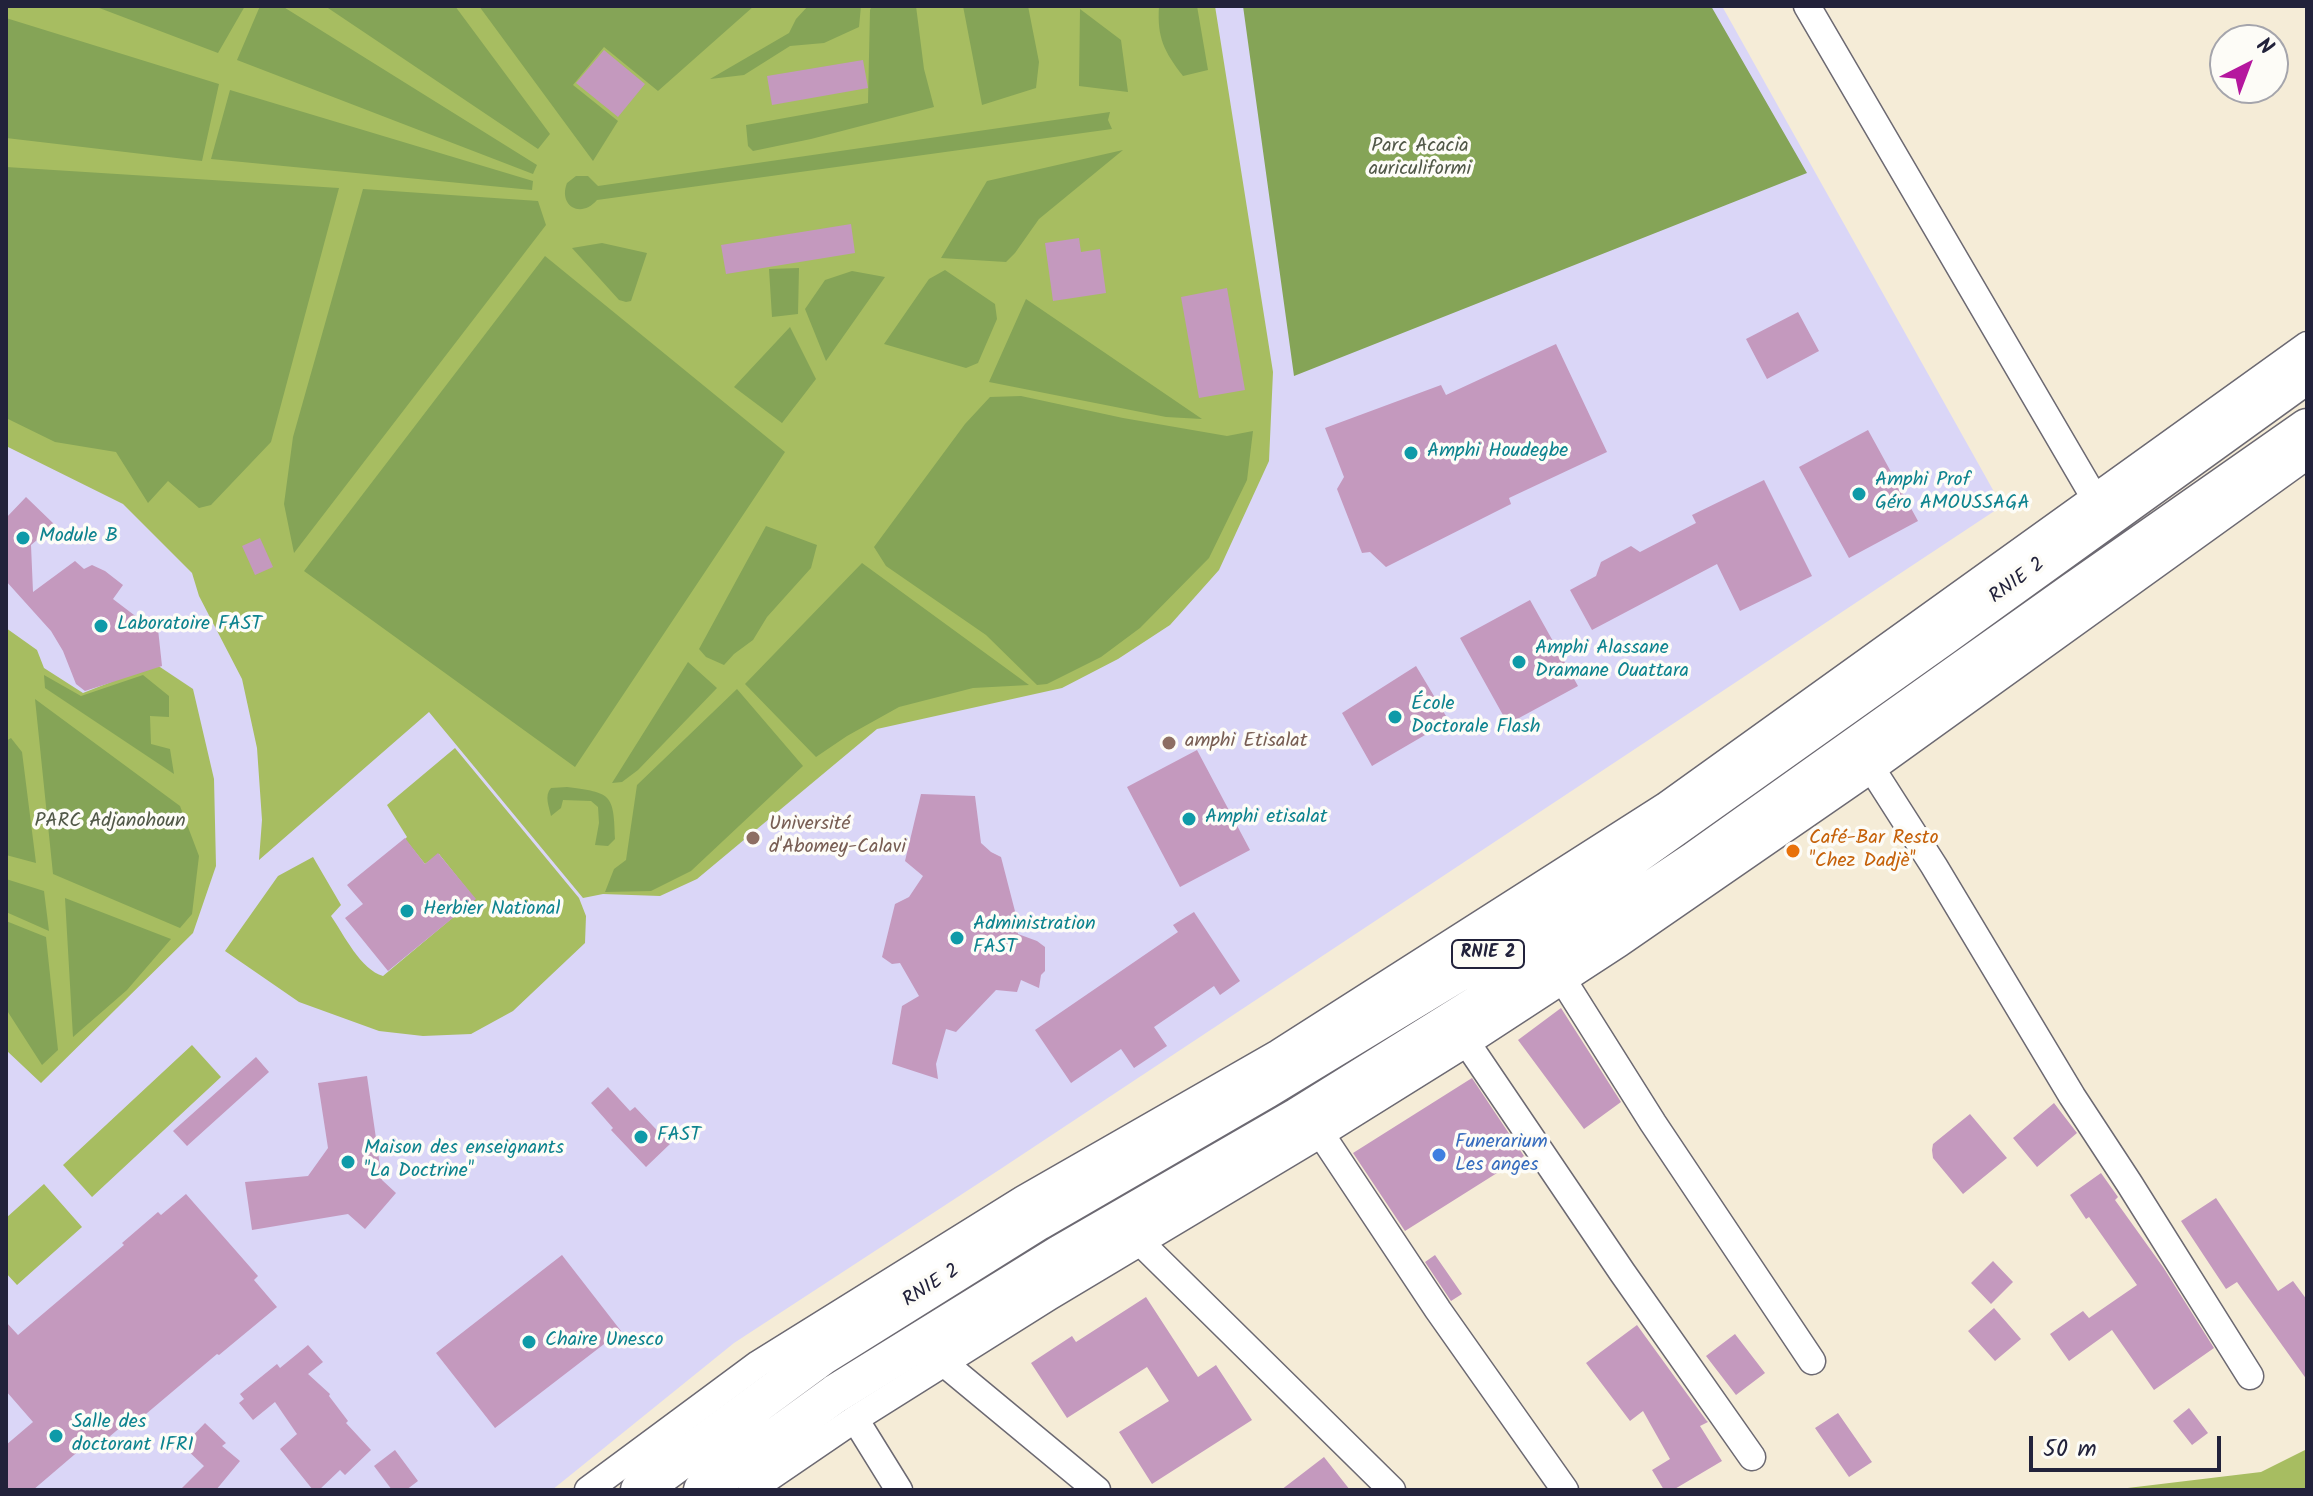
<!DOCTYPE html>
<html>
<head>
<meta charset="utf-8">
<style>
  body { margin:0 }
  #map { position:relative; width:2313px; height:1496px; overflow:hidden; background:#f5ecd7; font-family:Kalam,sans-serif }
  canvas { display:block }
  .frame { position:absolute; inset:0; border:8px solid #22223b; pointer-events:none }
  .north { position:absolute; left:2209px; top:24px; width:80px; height:80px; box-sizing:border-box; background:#fdfcf7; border:2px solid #a5a5ac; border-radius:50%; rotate:42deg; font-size:22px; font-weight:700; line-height:32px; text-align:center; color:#22223b }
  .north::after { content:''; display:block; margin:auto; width:28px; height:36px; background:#b5179e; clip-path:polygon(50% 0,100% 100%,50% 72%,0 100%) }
  .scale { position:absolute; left:2029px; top:1436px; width:192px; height:36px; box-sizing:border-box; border:4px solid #22223b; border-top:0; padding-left:10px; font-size:24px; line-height:28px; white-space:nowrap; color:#22223b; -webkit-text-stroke:6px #fdfcf7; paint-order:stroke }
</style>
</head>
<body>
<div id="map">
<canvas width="2313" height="1496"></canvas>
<div class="frame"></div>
<div class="north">N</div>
<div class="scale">50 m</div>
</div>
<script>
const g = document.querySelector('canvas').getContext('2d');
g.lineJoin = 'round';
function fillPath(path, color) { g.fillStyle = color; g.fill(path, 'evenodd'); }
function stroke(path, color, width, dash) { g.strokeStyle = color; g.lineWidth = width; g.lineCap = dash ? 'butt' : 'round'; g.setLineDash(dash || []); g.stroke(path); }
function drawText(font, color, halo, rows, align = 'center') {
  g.font = font + ' Kalam,sans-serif'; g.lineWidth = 7; g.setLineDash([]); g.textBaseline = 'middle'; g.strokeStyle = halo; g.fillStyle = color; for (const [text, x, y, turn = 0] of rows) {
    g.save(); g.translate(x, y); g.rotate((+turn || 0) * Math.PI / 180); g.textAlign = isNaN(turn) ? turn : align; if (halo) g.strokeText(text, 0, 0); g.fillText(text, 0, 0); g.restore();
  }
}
fillPath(new Path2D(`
  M6,6h1716l280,500 -1003,664 -265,173 -182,147h-546z`), '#dad6f7');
fillPath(new Path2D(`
  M6,6h1209l58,366 -4,89 -50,109 -49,55 -52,34 -56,29 -185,41 -180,150 -37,17 -57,-2 -20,4 -154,-186 -170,148 3,-40 -5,-72 -15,-69 -43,-83 -7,-23 -69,-69 -117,-58z
  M6,628l31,22 7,18 39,25 28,-11 40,-21 42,28 21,90 2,87 -23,67 -152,150 -35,-33z
  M455,748l124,150 7,18 -1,27 -72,68 -42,23 -48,2 -44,-5 -80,-29 -74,-51 53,-75 35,-19 28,48 -10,11c13,19 30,54 52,60l92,-77 -36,-45 -14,10 -20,-25 2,-2 -20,-32z
  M192,1045l29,32 -129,120 -29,-32z
  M44,1184l38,43 -65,58 -11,-12v-55z
  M2307,1449v41h-196l150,-18z`), '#a7bd61');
fillPath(new Path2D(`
  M94,6h151l-27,47z
  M260,6h22l255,159 -4,9 -296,-114z
  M325,6h130l95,128 -12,15z
  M479,6h275l-96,85 -54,-44 -31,38 45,36 -25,40z
  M808,6h53l-2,21 -35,16 -34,3 -46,29 -34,4 79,-46 7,-14z
  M872,6h44l8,63 10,38 -123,32 -58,12 -5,-5 -2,-21 122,-22 2,-93z
  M963,6h65l11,56 -3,26 -54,17z
  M1159,6h38l11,64 -25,6c-19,-25 -26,-38 -24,-70z
  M1243,6h468l96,167 -513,203z
  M1080,9l41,31 7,52 -49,-6z
  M6,18l213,66 -17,77 -196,-23z
  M230,90l303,91 -1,9 -321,-31z
  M1110,112l-2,8 4,9 -515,71c-16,19 -39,6 -30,-17l9,-7h12l10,10z
  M1123,150l-84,69 -24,34 -9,9 -65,-4 46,-77z
  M6,167l333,21 -68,254 -60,63 -12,3 -31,-27 -20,22 -32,-51 -61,-10 -49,-24z
  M363,189l175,12 8,24 -252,328 -10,-49 9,-67z
  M602,243l45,10 -16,48 -5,1 -7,-2 -47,-52z
  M545,256l240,196 -210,315 -271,-196z
  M799,268l-1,46 -26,3 -3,-48z
  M945,270l50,34 2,15 -19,44 -12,5 -82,-24 45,-65z
  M852,271l33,6 -59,84 -21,-52 20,-29z
  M1026,299l176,120 -36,-2 -177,-35z
  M790,327l26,52 -34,44 -48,-36z
  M1021,396l102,22 104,18 26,-5 -6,49 -38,78 -69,70 -39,29 -54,27 -10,1 -51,-50 -100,-69 -12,-19 91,-123 25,-27z
  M766,526l51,19 -6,23 -44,49 -14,23 -19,14 -10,11 -18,-8 -7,-8z
  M862,563l167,122 -56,3 -74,19 -52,29 -31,21 -71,-73z
  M688,662l29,26 -79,82 -16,12 -10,1z
  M44,675l37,21 62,-21 26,21v21l-19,-1 1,28 19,5 4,25 -129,-86z
  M737,689l66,77 -112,105 -40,20 -46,1 9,-23 12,-9 11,-75z
  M35,699l145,107 19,50 -7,58 -12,14 -127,-54z
  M11,738l11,14 14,111 -30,-8v-114z
  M567,787c44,6 47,6 48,52l-7,7 -13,-1 4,-22 -1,-16 -7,-6 -28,-1 -2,8 -10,8c-2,-10 -7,-20 0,-28z
  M6,879l38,12 5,40 -43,-19z
  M65,898l106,41 -44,51 -54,47z
  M6,921l40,16 12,113 -16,15 -36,-56z`), '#85a457');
fillPath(new Path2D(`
  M604,50l41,34 -27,33 -42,-34z
  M863,60l5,28 -96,17 -5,-29z
  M851,224l4,29 -129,21 -5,-29z
  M1079,238l2,14 19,-3 6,44 -53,8 -8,-58z
  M1227,288l18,102 -46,8 -18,-101z
  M1798,312l21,39 -52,28 -21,-40z
  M1556,344l51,108 -98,46 2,6 -125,63 -16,-15 -8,1 -25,-64 7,-12 -19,-49 116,-43 5,10z
  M1868,430l50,91 -69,37 -50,-91z
  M1764,480l48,96 -72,35 -23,-47 -125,66 -22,-40 26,-14 5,-14 30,-16 9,6 56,-29 -4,-8z
  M26,497l29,28 -24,20 2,47 42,-31 9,8 8,-4 13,6 18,14 -10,14 25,19h9l11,11 4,37 -77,25 -9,-7 -13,-33 -12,-20 -45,-50v-63z
  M260,538l13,29 -18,8 -13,-29z
  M1530,600l48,86 -70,38 -48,-86z
  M1416,666l33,55 -77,45 -30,-53z
  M1197,750l53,100 -70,37 -53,-100z
  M921,794l54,2 6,47 10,9 10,5 16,62 1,15 19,7 8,6v24l-4,4 -2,13 -18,-8 -4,12 -21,-2 -40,42 -10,-3 -10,35 2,15 -46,-15 10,-58 17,-10 -19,-33 -8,1 -10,-7 13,-53 14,-7 14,-21 -18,-15z
  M405,838l20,26 13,-11 38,46 -88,72 -43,-53 18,-14 -16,-19z
  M1194,912l46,69 -20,14 -6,-9 -60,41 13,19 -33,22 -13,-19 -50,34 -36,-53 143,-98 -5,-7z
  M1561,1008l60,94 -37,27 -66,-89z
  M256,1057l13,15 -82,74 -14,-15z
  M367,1076l15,104 14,13 -31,36 -17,-15 -96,16 -7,-48 63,-6 20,-28 -10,-65z
  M1472,1078l52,78 -119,75 -52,-78z
  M608,1087l22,24 5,-4 35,37 -24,23 -35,-37 2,-2 -22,-25z
  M2054,1103l23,30 -40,34 -24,-29z
  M1970,1114l37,44 -44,36 -30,-36 -1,-8 1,-6z
  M2101,1173l17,24 -3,3 48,67 51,81 -60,42 -42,-60 -43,31 -19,-27 33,-23 6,7 48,-33 -48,-68 -3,2 -16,-24z
  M186,1194l72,82 -4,4 23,27 -58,48 -2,-1 -90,76 -4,-5 -29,25 -6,-7 -55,47h-27v-45l27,-23 -27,-31v-69l12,13 106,-90 -2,-2 36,-31 3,3z
  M2216,1198l62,93 15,-10 14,19v80l-70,-98 -11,7 -45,-68z
  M562,1255l59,76 -126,97 -59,-75z
  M1435,1255l27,39 -11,7 -26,-39z
  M1993,1261l20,21 -22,22 -20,-21z
  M1146,1297l52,80 18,-12 36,55 -100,64 -33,-52 50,-31 -22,-34 -80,51 -36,-55 41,-27 4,6z
  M1994,1308l27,31 -26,22 -27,-30z
  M1637,1325l69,95 2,2 -8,4 22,35 -49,29h-9l-12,-20 18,-11 -27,-48 -13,10 -44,-58z
  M1735,1334l30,39 -29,22 -30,-39z
  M308,1345l15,17 -15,12 22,20 -1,2 19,25 -2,2 25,27 -26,25 -5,-5 -21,20h-6l-33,-41 17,-15 -22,-32 -22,18 -14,-17 5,-4 -4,-5 37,-30 3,4z
  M2189,1408l19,25 -16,12 -19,-24z
  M1838,1413l34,49 -23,15 -34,-49z
  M205,1423l21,20 -4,3 18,15 -24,29h-36l24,-24 -21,-20z
  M395,1450l23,31 -12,9h-14l-18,-24z
  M1324,1457l26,33h-69z`), '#c499be');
const minor = new Path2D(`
  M1807,6l287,491
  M1872,769l62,97 138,230 57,87 121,193
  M1563,980l90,143 159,238
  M1467,1043l155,229 130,185
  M1321,1134l117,176 127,180
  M1139,1241l253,249
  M945,1364l152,126
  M855,1419l44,71
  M588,1490l170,-126 265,-165 255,-146 387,-247 642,-461
  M751,1490l104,-71 194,-122 272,-163 146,-91 153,-100 252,-174 435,-313`);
const highway = new Path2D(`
  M640,1490l182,-134 216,-135 228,-132 214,-130 96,-62 366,-260 365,-263
  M703,1490l132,-96 226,-140 237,-137 199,-124 199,-133 374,-266 237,-166`);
stroke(minor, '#6c6972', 29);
stroke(highway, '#6c6972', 41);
stroke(minor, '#fff', 26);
stroke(highway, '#fff', 38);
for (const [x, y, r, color] of [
  [1411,453,8,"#0f9aa8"],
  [1859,494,8,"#0f9aa8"],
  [23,538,8,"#0f9aa8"],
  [101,626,8,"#0f9aa8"],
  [1519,662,8,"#0f9aa8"],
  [1395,717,8,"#0f9aa8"],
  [1169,743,8,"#8d6e63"],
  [1189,819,8,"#0f9aa8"],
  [753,838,8,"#8d6e63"],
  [1793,851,8,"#e8710a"],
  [407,911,8,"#0f9aa8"],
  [957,938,8,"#0f9aa8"],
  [641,1137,8,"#0f9aa8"],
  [1439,1155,8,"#3f7fe0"],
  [348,1162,8,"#0f9aa8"],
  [529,1342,8,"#0f9aa8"],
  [56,1436,8,"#0f9aa8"]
]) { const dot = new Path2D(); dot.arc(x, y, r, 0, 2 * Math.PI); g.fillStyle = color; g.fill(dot); stroke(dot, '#fdfcf7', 3); }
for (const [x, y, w] of [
  [1488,954,72]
]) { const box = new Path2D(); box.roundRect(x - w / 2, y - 14, w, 28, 6); g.fillStyle = '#fdfcf7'; g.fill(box); stroke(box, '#22223b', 2); }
drawText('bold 18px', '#22223b', null, [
  ["RNIE 2",1488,954]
]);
drawText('20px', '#515848', '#fdfcf7', [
  ["Parc Acacia",1420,148],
  ["auriculiformi",1420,171],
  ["PARC Adjanohoun",110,823]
]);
drawText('20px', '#0d838f', '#fdfcf7', [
  ["Amphi Houdegbe",1427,453],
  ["Amphi Prof",1875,482],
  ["Géro AMOUSSAGA",1875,505],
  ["Module B",39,538],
  ["Laboratoire FAST",117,626],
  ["Amphi Alassane",1535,650],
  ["Dramane Ouattara",1535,673],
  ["École",1411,706],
  ["Doctorale Flash",1411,729],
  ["Amphi etisalat",1205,819],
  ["Herbier National",423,911],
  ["Administration",973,926],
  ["FAST",973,949],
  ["FAST",657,1137],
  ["Maison des enseignants",364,1150],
  ["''La Doctrine''",364,1173],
  ["Chaire Unesco",545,1342],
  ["Salle des",72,1424],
  ["doctorant IFRI",72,1447]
], 'left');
drawText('20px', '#22223b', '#fdfcf7', [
  ["RNIE 2",2018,582,-36],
  ["RNIE 2",932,1287,-32]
]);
drawText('20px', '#785e54', '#fdfcf7', [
  ["amphi Etisalat",1185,743],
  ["Université",769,826],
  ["d'Abomey-Calavi",769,849]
], 'left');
drawText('20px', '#c56008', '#fdfcf7', [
  ["Café-Bar Resto",1809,840],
  ["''Chez Dadjè''",1809,863]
], 'left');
drawText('20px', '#366cbe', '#fdfcf7', [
  ["Funerarium",1455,1144],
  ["Les anges",1455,1167]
], 'left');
</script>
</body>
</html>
